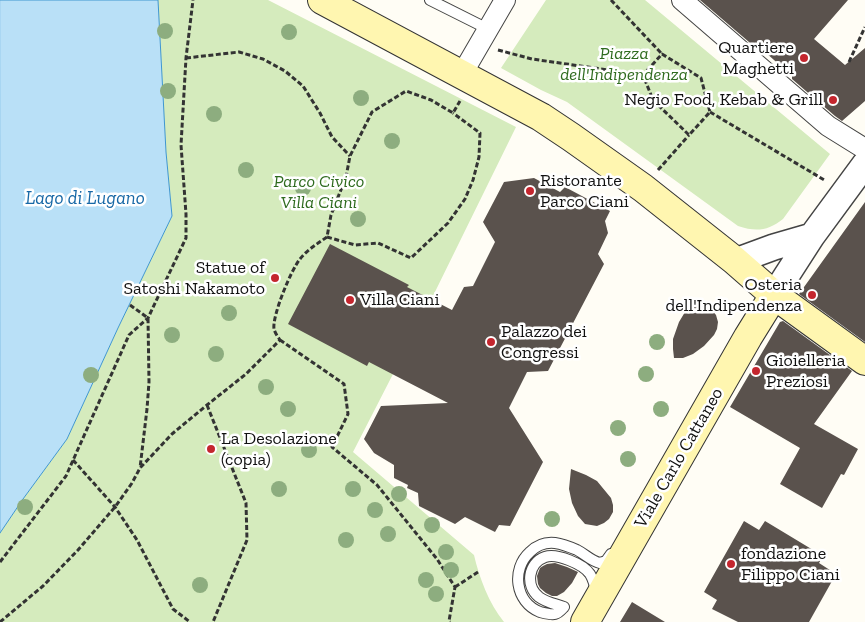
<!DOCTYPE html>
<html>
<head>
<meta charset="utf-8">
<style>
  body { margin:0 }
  canvas { display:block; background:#fffdf5 }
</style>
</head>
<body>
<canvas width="865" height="622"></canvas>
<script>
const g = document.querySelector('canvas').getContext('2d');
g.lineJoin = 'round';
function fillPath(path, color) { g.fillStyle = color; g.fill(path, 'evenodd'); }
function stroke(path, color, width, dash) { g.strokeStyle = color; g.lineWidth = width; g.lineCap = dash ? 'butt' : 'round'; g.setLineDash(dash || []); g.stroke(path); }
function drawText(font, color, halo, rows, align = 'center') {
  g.font = font + ' "Zilla Slab",serif'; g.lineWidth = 5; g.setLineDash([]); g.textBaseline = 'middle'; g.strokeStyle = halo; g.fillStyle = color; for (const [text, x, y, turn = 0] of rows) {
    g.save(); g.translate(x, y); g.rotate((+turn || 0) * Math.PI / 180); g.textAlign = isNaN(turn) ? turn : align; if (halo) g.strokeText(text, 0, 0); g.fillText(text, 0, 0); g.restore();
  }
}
fillPath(new Path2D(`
  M158,0h110l248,127 -85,173 -78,152 121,103c5,22 15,49 30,67h-504v-89l23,-34 44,-60 51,-111 54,-112 -6,-64z
  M546,0h99l185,154 -47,65c-15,12 -27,13 -45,7l-171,-124 -26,-12 -40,-22z`), '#d5ebbd');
const water = new Path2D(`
  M0,0h158l8,152 6,64 -54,112 -51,111 -44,60 -23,34z`);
fillPath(water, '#b9e0f7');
stroke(water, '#3f96cf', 1);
fillPath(new Path2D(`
  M700,0h148l-34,39 31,26 20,-17v53l-23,20 -7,-5 -43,-37v-3l-27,-24 -2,2z
  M534,178l26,14 5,-5 45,24 -5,10 3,12 -10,21 6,10 -56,107 -21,1 -18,36 34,54 -33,64 -11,-1 -4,7 -30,-15 -10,7 -36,-18 -1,-13 -11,-5 1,-3 -14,-7v-13l-20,-12 -10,-14 17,-33 67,-3 -79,-41 -2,4 -79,-42 42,-80 79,41 -2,2 45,23 12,-23 9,-1 22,-44 -12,-20 21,-40z
  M865,202v140l-66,-48z
  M697,305l8,1 6,3 5,6 2,7 -1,7 -3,6 -10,11 -11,8 -10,4h-9l-1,-9v-10l6,-17 6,-10 5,-5z
  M783,321l69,50 -38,53 44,25 -14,26 -3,-1 -19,34 -42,-24 20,-36 -70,-41 50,-85z
  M571,469l15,6 11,6 14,17 2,7v7l-4,7 -5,4 -7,3 -12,-2 -7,-8 -6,-13 -3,-14z
  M744,521l15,9 6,-9 58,35 -4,7 17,11 -27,48h-71l-26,-13 5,-9 -13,-8z
  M555,563l12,4 11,5 -6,11 -8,9 -7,4h-5l-6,-3 -6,-5 -2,-4 -1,-8 3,-8 3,-2 4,-2z
  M632,602l33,20h-45z`), '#5a524d');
const service = new Path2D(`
  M430,0l58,29
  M564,607c-2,2 -5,6 -9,7 -4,1 -11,-1 -15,-2 -25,-10 -29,-43 -10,-60 7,-7 16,-10 25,-9 7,1 15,4 22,7 8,4 14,11 23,13l6,-2 5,-7
  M564,607c-8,-3 -17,-4 -25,-10 -14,-11 -11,-34 6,-40 12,-4 38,7 45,17 3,5 5,12 6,18`);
const minor = new Path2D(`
  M682,0l146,126 37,23
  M462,74l43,-74`);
const tertiary = new Path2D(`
  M736,261l38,-14 38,-11
  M774,295l38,-59 53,-72`);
const secondary = new Path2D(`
  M322,0l219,117 30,20 72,51 91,72 40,35 91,66
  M585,622l163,-285 26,-42`);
stroke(service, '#444', 12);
stroke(minor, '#444', 22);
stroke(tertiary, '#444', 28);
stroke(secondary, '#333', 30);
stroke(new Path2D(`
  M611,0l51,54
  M498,50l34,9 111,16
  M662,54l39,24 9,34 -21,23 -36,-35 -10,-25z
  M186,58l53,-6 24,7 22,12 18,15 17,27 12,24 18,19
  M849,62l16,-35
  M710,112l116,69
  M658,170l31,-35
  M327,237l28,8 23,-2 33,15 37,-35 17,-24 8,-19 6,-23 1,-24 -27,-20
  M130,305l18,13 1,64 -2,27 -7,59
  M280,340l64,44 4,30 -16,33 45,38 60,74 18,28 -6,34 1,1
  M207,405l39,98 1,37 -34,82
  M73,460l42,47 22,33 36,69 17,13
  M0,562l66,-86 63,-141 19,-17 38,-80v-24l-5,-69 5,-87 7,-58
  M455,587l23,-15
  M0,622l43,-36 35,-36 37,-43 17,-24 8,-15 32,-34 35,-29 39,-31 34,-34c-2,-3 -5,-7 -6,-11 -2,-13 17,-59 26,-70 7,-9 17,-15 27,-22l4,-22 15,-38 4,-21 22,-44 34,-21 25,9 22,13 7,-12`), '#333', 3, [5, 2.5]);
stroke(service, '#fff', 10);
stroke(minor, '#fff', 20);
stroke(tertiary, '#fff', 25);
stroke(secondary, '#fff6b0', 28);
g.fillStyle = '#8dad7f';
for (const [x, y] of [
  [165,31],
  [289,32],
  [168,91],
  [361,98],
  [214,114],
  [392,141],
  [246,170],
  [303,188],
  [358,219],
  [229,313],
  [172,335],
  [657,342],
  [216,354],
  [646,374],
  [91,375],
  [266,387],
  [288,409],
  [661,409],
  [618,428],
  [309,450],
  [628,459],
  [279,489],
  [353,489],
  [399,494],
  [25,507],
  [375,510],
  [552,519],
  [432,525],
  [388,534],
  [346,540],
  [446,552],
  [451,570],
  [426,580],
  [200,585],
  [436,594]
]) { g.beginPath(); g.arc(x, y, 8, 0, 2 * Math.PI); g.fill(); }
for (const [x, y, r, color] of [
  [804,58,5,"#c4262e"],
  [833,100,5,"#c4262e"],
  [530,191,5,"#c4262e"],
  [275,278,5,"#c4262e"],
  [812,295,5,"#c4262e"],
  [350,300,5,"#c4262e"],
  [491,342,5,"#c4262e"],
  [756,371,5,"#c4262e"],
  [211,449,5,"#c4262e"],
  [731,564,5,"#c4262e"]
]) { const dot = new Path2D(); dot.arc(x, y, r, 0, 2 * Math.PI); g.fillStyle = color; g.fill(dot); stroke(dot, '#fff', 2); }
drawText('18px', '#111', '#fff', [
  ["Quartiere",794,48,"right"],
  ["Maghetti",794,69,"right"],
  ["Negio Food, Kebab & Grill",823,100,"right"],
  ["Ristorante",540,181],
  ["Parco Ciani",540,202],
  ["Statue of",265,268,"right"],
  ["Satoshi Nakamoto",265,289,"right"],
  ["Osteria",802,285,"right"],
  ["dell'Indipendenza",802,306,"right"],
  ["Villa Ciani",360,300],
  ["Palazzo dei",501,332],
  ["Congressi",501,353],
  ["Gioielleria",766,361],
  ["Preziosi",766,382],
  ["La Desolazione",221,439],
  ["(copia)",221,460],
  ["fondazione",741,554],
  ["Filippo Ciani",741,575]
], 'left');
drawText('italic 18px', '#2f6b1f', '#fff', [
  ["Piazza",624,54],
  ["dell'Indipendenza",624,75],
  ["Parco Civico",319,182],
  ["Villa Ciani",319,203]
]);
drawText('18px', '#111', '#fff', [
  ["Viale Carlo Cattaneo",679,458,-60]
]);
drawText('italic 19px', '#1768a6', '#fff', [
  ["Lago di Lugano",85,199]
]);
</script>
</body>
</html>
